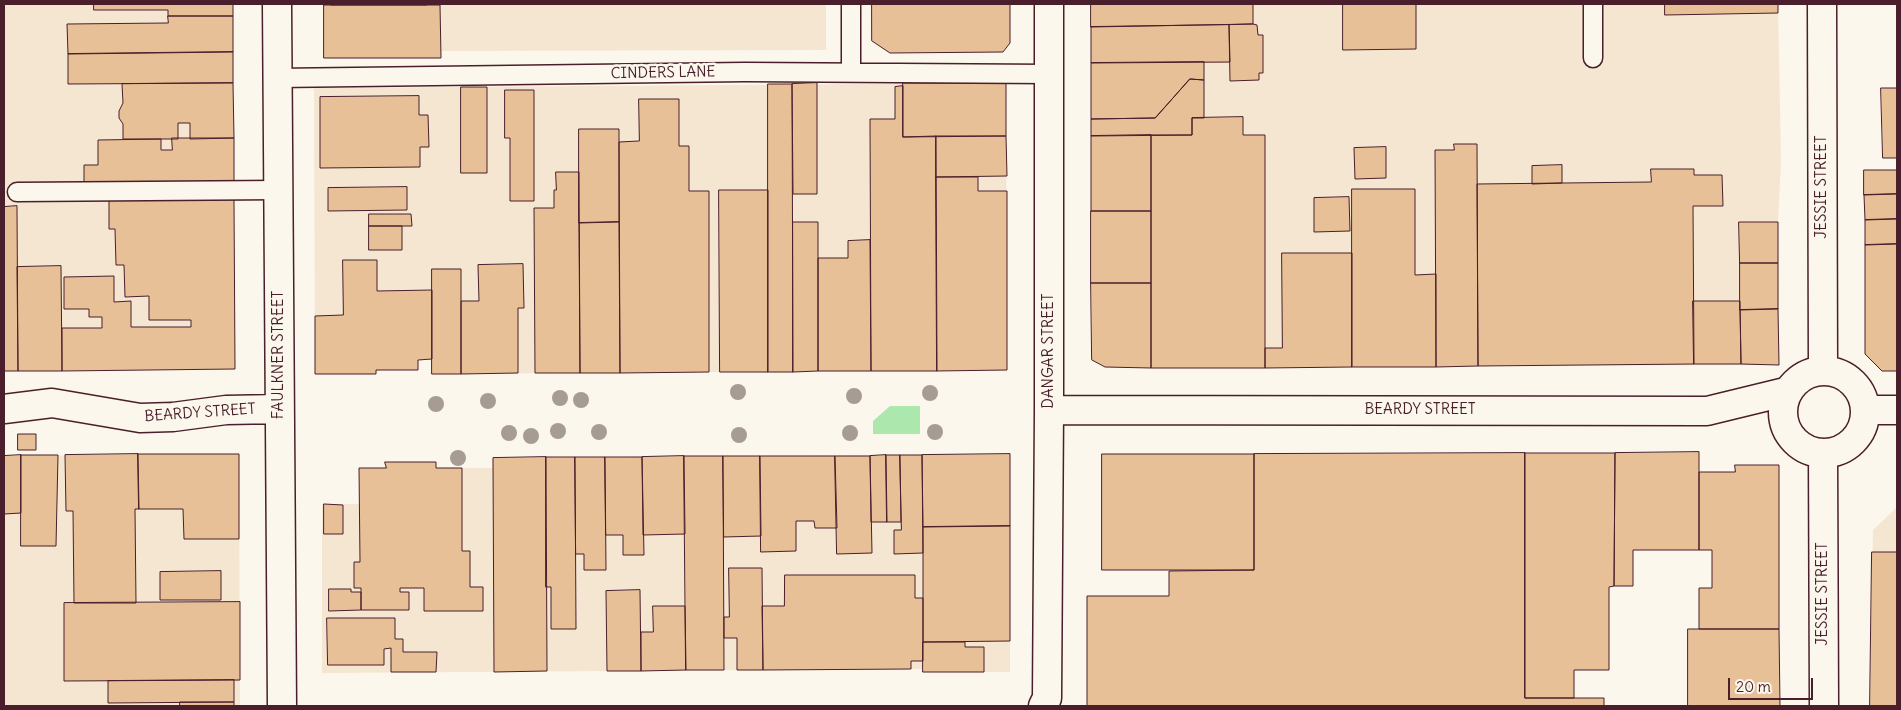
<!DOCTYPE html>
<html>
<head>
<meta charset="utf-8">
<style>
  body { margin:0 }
  #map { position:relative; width:1901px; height:710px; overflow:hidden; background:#fbf7ec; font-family:Delius,sans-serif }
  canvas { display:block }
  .frame { position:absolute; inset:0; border:5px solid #4a1f2b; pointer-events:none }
  .scale { position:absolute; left:1728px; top:678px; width:85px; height:22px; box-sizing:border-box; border:2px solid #4a1f2b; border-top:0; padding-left:6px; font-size:15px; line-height:18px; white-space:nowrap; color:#4a1f2b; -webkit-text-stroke:4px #fbf7ec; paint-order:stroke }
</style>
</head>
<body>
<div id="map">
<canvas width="1901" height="710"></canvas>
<div class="frame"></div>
<div class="scale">20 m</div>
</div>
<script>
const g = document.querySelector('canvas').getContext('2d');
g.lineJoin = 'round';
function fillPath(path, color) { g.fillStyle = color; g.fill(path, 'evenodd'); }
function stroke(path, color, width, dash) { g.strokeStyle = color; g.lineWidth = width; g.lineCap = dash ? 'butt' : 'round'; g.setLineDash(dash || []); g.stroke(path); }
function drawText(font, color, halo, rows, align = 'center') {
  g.font = font + ' Delius,sans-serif'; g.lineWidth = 5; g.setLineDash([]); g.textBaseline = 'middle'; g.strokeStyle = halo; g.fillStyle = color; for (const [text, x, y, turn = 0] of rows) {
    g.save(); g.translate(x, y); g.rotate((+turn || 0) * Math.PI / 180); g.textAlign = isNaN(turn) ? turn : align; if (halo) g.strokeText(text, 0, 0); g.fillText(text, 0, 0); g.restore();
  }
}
fillPath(new Path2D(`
  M4,4h229l2,365 -231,2z
  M324,4h502v46l-385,1v7h-117z
  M1091,4h687l3,158 -3,60 1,143 -674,2 -13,-7z
  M1006,83l1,287 -575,4 -1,-15 -13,1v10h-41l-1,4h-61l-1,-286z
  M239,454l1,252h-236v-250z
  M1010,454v218h-87v-3h-12l-589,4v-169h37v-36h26v-6l51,6h56l1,-10z
  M1897,507v199h-27l3,-176z`), '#f5e6d2');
fillPath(new Path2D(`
  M890,406h30v28h-47v-13z`), '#ace8ae');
const building = new Path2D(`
  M94,4h139v12h-65v-6h-74z
  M331,4h96v1h-96z
  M872,4h138v39l-7,9 -113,1 -18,-12z
  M1091,4h162v20l-162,3z
  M1343,4h73v45l-73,1z
  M1665,4h113v9l-113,2z
  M324,5h116l1,53h-117z
  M168,16h65v36l-165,2 -1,-30 101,-1z
  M1253,24l4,1 1,10h5v38h-4v7l-29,1 -1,-56z
  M1229,25l1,37 -139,1v-36z
  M233,52v31l-165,1v-30z
  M1204,62v18l-14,-1 -35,39 -64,1v-56z
  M1190,79l14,1v38h-12v17l-101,1v-17l64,-1z
  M233,83l1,55 -44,1v-16h-12v16h-55v-15l-4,-6v-7l4,-8 -1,-19z
  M817,83v111h-24l-1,-110z
  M903,83h103v53l-103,1z
  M768,84h24l1,288h-25z
  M903,86v51l33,-1 1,235h-66l-1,-252h25v-32z
  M461,87h26v86h-26z
  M1881,88h16v70h-14z
  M505,90h29v111h-24v-63h-5z
  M419,96v19h9l1,32h-9v20l-100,1v-71z
  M639,99h40v47h10v45h20v181l-89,1 -1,-231 20,-1z
  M1243,117v18h22v233h-114v-233h41v-17z
  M579,129h40v93l-40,1z
  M1151,135v76h-60v-75z
  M936,136h70l1,40 -71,1z
  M172,138h62v44l-150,1v-18h14v-25l63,-1v11h11z
  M1454,144h23l1,222 -42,1 -1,-217h19z
  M1386,147v31l-31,1 -1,-31z
  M1562,165v18l-30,1v-18z
  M1651,169h43v6h28l1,31h-30l1,158 -216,2 -1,-182 174,-2z
  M1864,170h33v24l-33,1z
  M556,172h23l1,201h-45l-1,-165h20v-18h2z
  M936,177h42v14h29v179l-70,1z
  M407,187v23l-79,1v-23z
  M1352,189h63v86l21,-1v93h-84z
  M719,190h49v182h-48z
  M1897,194v25l-32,1 -1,-25z
  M1349,197l1,34 -36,1v-34z
  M234,199l1,170 -173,2v-43h40v-11h-13v-8h-25v-32l50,-1v26l17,-1v26h60v-7h-42v-24l-24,1 -1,-32h-8l-1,-36h-6v-28z
  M17,206l1,165h-14v-164z
  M1091,211h60v72h-60z
  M369,214h42l1,12h-43z
  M1897,219v25l-32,1v-25z
  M619,222l1,151h-40l-1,-150z
  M793,222h25v149l-25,1z
  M1739,222h39v41h-38z
  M369,226h33v24h-33z
  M870,240l1,131h-53v-113h30v-17z
  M1897,244v127h-15l-17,-17v-109z
  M1282,253h70v114l-87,1v-20h17z
  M343,260h34v31l55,-1v69l-14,1v10h-42v4h-61v-58l28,-1z
  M1740,263h38v46l-38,1z
  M523,264l1,44h-6v65l-57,1v-73h18l-1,-36z
  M61,266l1,105h-44l-1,-104z
  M432,269h29v105h-29z
  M1091,283h60v85l-46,-1 -13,-7z
  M1693,301h47l1,63h-47z
  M1778,309l1,56 -38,-1 -1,-54z
  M18,434h18v16h-18z
  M1699,452v98h-66v36h-19l1,-133z
  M1525,453h90l-1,133 -5,1v83h-35v28h-49z
  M1525,453v245h79v8h-517v-110h82v-25l85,-1v-116z
  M138,454h101v85h-55l-1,-30h-44z
  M138,454l1,55h-4l1,94h-62l-1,-92h-7l-1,-56z
  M1010,454v72l-87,1 -1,-72z
  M1102,454h152v116h-152z
  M21,455v58l-17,1v-58z
  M21,455h37l-2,91h-35z
  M886,455l1,67h-16l-1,-66z
  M886,455h14l1,67h-14z
  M900,455h22l1,98 -29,1v-24h7z
  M684,456h39l1,214h-38z
  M684,456l1,78 -42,1 -1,-78z
  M723,456h37l1,80 -37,1z
  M760,456h75l2,72h-22l-1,-7h-18v30l-35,1z
  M835,456h35l2,97 -35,1z
  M546,457l1,214 -53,1 -1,-214z
  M546,457h29l1,172h-25v-42h-5z
  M575,457h30l1,113h-22v-16h-8z
  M605,457h37l2,98h-21v-20h-17z
  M385,462h51v6h26v83h8v36h13v24h-59v-23h-24v4h9v18h-48v-22h-7v-26h6l-1,-94h27z
  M1735,465h44v164h-80v-41h13v-38h-13v-78h36z
  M324,504l19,1v29h-19z
  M1010,526v115l-87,1v-115z
  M1872,552h25v154h-27z
  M729,568h33l1,102h-26v-32h-13v-21h5z
  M221,571v29h-61v-28z
  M785,575h130v23h8v63h-12v8l-148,1 -1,-64h22z
  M329,589h22v3h10v18l-32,1z
  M640,590l1,81h-34l-1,-80z
  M240,602v78l-176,1v-78z
  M653,606h32l1,64 -45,1v-39h12z
  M327,618h68v21h8v13h34l-1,20h-45v-24l-7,1v16h-56z
  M1688,629h91l1,77h-92z
  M923,642h42v5h19v25h-61z
  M234,680v22l-126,1v-22z
  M180,702h54v4h-54z`);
fillPath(building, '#e7c097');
stroke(building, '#4a1f2b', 1);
const service = new Path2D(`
  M1593,4v54
  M851,72v-68
  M277,78l468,-6 304,2
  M17,192l261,-2`);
const minor = new Path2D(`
  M277,4l5,702
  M1822,4l1,367
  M1783 412a41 41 0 1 1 82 0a41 41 0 1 1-82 0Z
  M4,409l48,-6 88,15 33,-1 53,-7 53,-1
  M1049,410l658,1 82,-20
  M1865,410h32
  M1823,453l1,253
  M1043,706l4,-8 2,-288v-406`);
stroke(service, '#4a1f2b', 21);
stroke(minor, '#4a1f2b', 31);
stroke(service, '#fbf7ec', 18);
stroke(minor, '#fbf7ec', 28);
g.fillStyle = '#a79c94';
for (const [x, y] of [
  [738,392],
  [930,393],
  [854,396],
  [560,398],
  [581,400],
  [488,401],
  [436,404],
  [558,431],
  [599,432],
  [935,432],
  [509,433],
  [850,433],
  [739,435],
  [531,436],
  [458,458]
]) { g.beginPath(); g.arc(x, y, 8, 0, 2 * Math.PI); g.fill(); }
drawText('15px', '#4a1f2b', '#fbf7ec', [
  ["CINDERS LANE",663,73,-1],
  ["JESSIE STREET",1822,187,-90],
  ["DANGAR STREET",1049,351,-90],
  ["FAULKNER STREET",279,355,-90],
  ["BEARDY STREET",1420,410],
  ["BEARDY STREET",200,413,-4],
  ["JESSIE STREET",1823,594,-90]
]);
</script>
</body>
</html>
